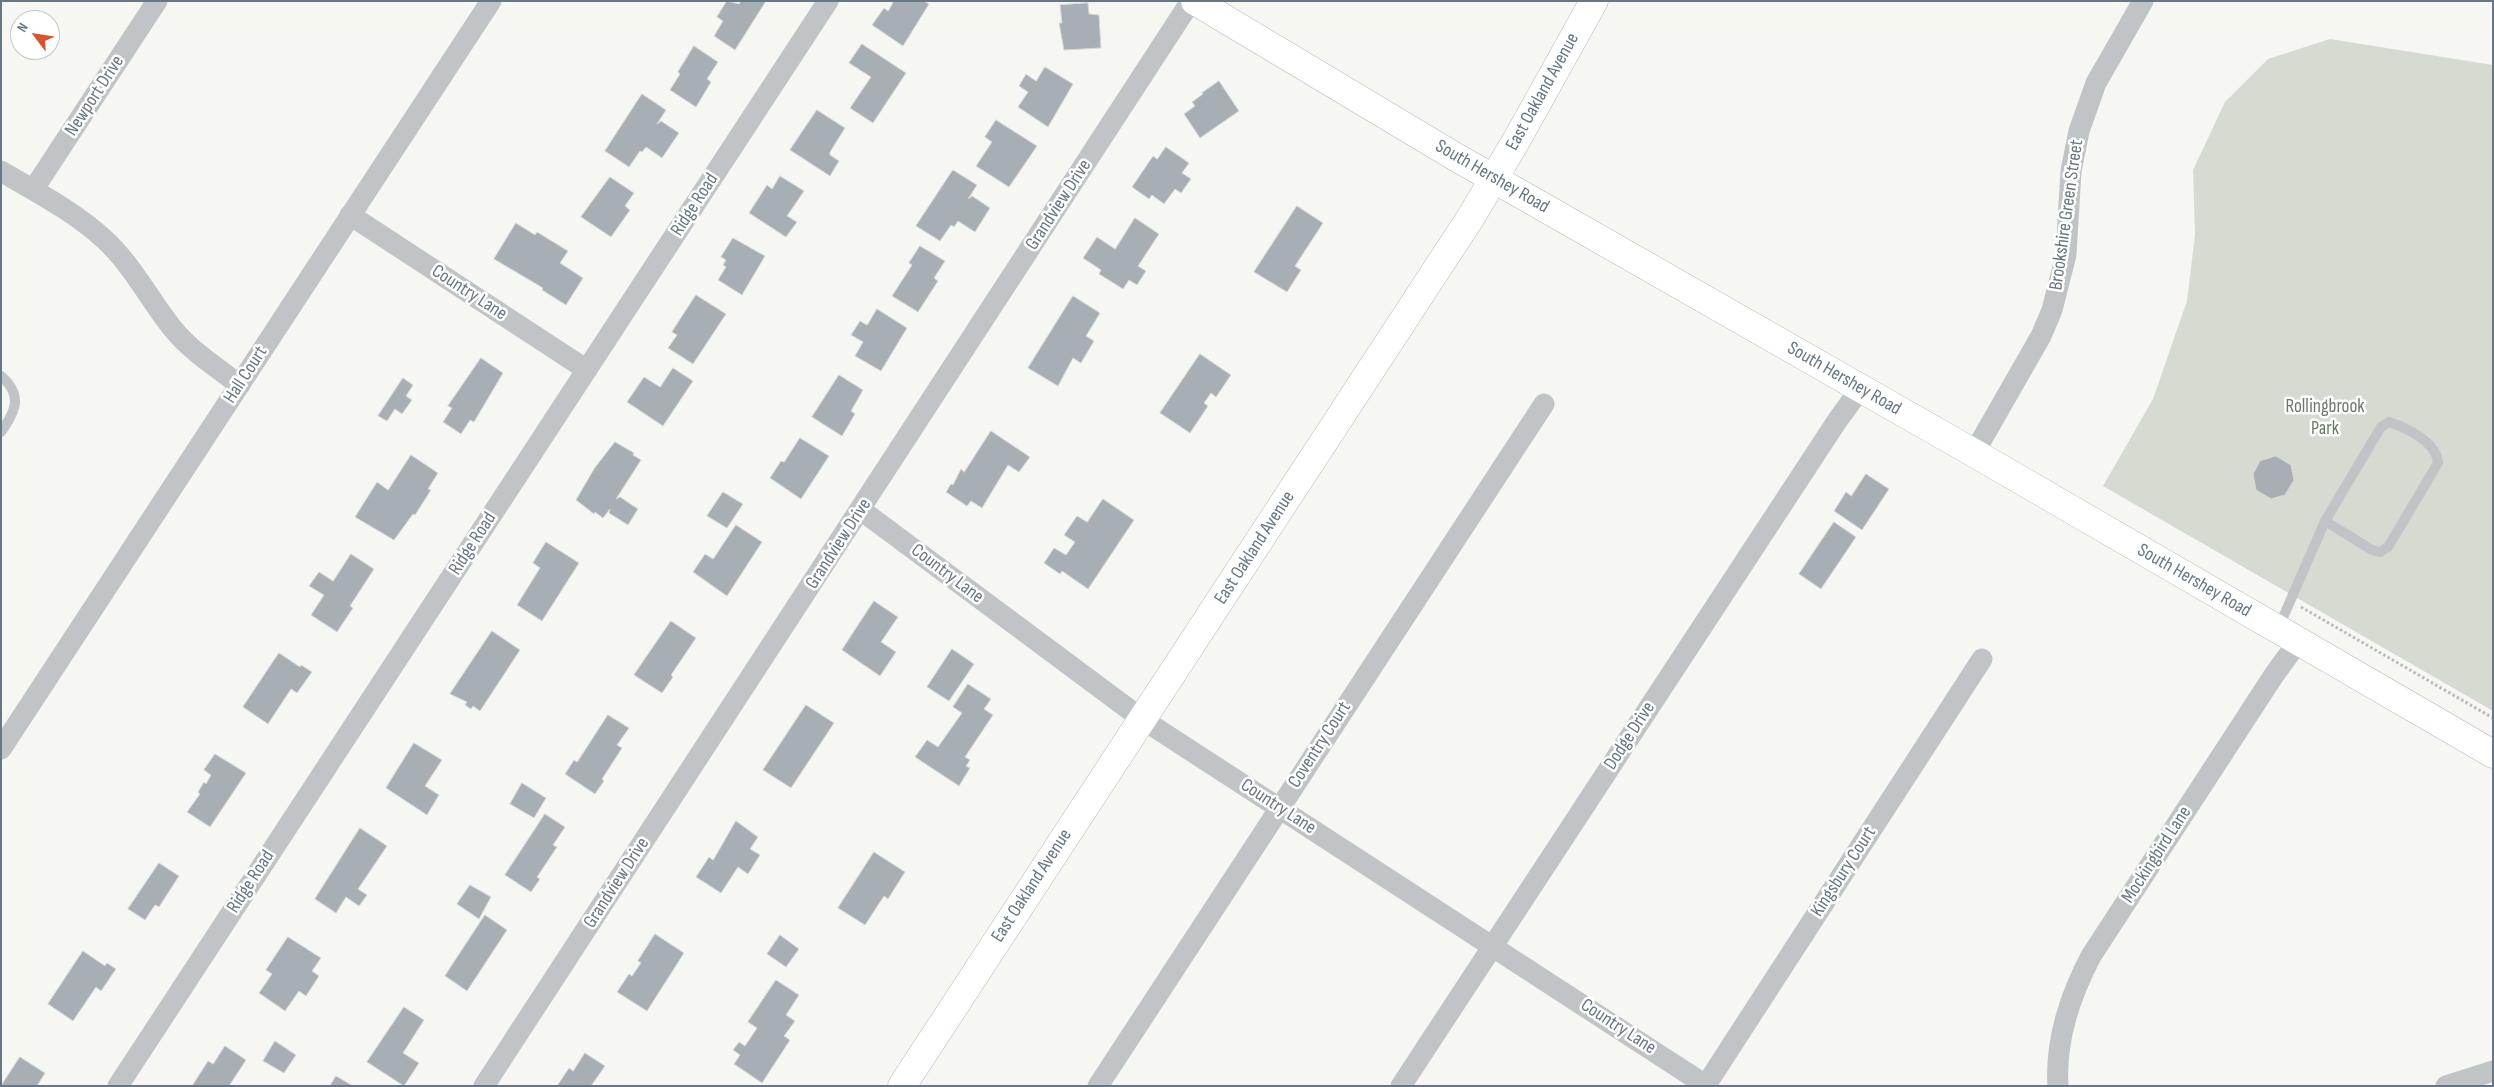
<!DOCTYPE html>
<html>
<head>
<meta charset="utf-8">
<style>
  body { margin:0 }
  #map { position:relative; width:2494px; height:1087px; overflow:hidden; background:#f6f6f3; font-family:"Sofia Sans Condensed",sans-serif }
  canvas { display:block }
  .frame { position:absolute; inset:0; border:2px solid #677783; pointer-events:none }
  .north { position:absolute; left:10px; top:10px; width:50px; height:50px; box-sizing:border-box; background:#fff; border:1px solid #c2c9cd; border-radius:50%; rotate:301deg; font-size:14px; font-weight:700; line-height:20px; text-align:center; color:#677783 }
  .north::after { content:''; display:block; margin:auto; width:18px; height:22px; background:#da5230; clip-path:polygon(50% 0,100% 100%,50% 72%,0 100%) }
</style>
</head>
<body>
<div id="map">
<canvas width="2494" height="1087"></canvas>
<div class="frame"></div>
<div class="north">N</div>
</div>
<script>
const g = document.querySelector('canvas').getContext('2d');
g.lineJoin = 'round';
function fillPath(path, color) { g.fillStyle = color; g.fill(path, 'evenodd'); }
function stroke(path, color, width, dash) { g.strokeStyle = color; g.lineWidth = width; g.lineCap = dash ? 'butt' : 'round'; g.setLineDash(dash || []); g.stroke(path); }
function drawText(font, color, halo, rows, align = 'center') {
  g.font = font + ' "Sofia Sans Condensed",sans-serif'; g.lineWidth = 5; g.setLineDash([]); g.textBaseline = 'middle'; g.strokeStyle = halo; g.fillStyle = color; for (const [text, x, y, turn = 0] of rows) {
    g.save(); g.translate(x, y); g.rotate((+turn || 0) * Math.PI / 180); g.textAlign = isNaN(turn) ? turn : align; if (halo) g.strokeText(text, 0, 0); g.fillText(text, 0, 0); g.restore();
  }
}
fillPath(new Path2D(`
  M2330,39l163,26v646l-390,-225 50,-87 34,-98 8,-66 -2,-65 32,-68 43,-43z`), '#d6dbd2');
const building = new Path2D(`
  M727,1l12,3 2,-3h25l-31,49 -21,-14 9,-15 -6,-4z
  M894,1h30l5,3 -26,42 -31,-21 12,-17 4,3z
  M1088,3l1,11 10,1 2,33 -37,2 -5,-27h3l-2,-18z
  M862,44l44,29 -33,50 -23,-15 21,-31 -22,-14z
  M694,46l24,16 -11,17 4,3 -15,25 -26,-17 10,-16 -2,-2z
  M1045,67l28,17 -25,43 -30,-20 10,-15 -9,-6 7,-12 10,7z
  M1219,81l20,30 -39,27 -16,-24 11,-8 -3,-4 11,-8 -1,-1z
  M642,94l24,16 -9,14 4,-3 18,12 -17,25 -16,-11 -4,5 -2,-1 -11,16 -24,-16z
  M817,110l28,18 -15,24v3l9,6 -9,15 -40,-26z
  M996,120l41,26 -28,41 -33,-21 16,-24 -7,-5z
  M1166,147l23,16 -7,10 9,6 -10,14 -6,-4 -11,15 -12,-9 -3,4 -17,-12 21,-31 4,3z
  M953,170l24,15 -9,14 4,-3 18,12 -15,24 -17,-11 -4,6 -3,-2 -11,16 -24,-15z
  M780,176l24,15 -17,25 10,6 -11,15 -37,-24 18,-28 5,4z
  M610,177l24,16 -9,13 5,4 -19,27 -30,-20z
  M1297,206l26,17 -28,43 6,4 -14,22 -33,-20z
  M1135,218l24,16 -21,32 8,5 -9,14 -8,-5 -6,9 -24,-15 2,-4 -18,-12 14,-21 18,12z
  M516,223l19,12 2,-3 31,19 -8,12 23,15 -17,27 -24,-15 1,-2 -49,-29z
  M733,238l32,18 -23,39 -24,-15 8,-13 -3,-2 3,-5 -5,-3z
  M920,246l25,15 -11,17 4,3 -20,31 -26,-16 20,-31 -3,-2z
  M696,295l30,19 -33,50 -25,-16 9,-13 -5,-3z
  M1073,296l27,17 -14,23 8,5 -13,22 -8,-5 -15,28 -30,-18z
  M877,309l30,19 -26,43 -26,-15 8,-14 -12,-7 9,-14 7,4z
  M1200,354l31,21 -15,22 -5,-4 -7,10 4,3 -18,27 -30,-20z
  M481,358l22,15 -29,49 -4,-2 -9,14 -18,-12 9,-14 -4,-2z
  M673,368l20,13 -30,45 -36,-24 17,-25 16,10z
  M839,375l24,15 -12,21 4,3 -13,22 -30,-19z
  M403,378l10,7 -7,11 6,4 -10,14 -7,-5 -8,12 -9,-5z
  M991,431l39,26 -11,15 -11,-7 -26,43 -11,-7 -4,5 -21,-14 5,-8 2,1 8,-16 3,3z
  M800,438l29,18 -28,43 -31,-21 11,-17 3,1z
  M615,442l19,11 -1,2 8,5 -25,39 4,-2 18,12 -10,16 -19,-12 1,-4 -7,9 -8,-6 -1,2 -18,-14 18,-31z
  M411,455l27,18 -10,16 3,1 -16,25 -2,-1 -19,26 -39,-23 22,-35 11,8z
  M2276,456l15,9 3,15 -9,15 -14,4 -15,-9 -3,-16 7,-13z
  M1866,474l23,15 -27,41 -28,-19 12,-19 5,4z
  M723,492l20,12 -16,24 -20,-12z
  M1103,499l31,21 -46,69 -26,-18 -2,3 -16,-11 10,-15 12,7 9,-13 -11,-7 13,-19 10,6z
  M1834,522l22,15 -35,52 -22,-15z
  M736,525l26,17 -35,54 -34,-24 12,-18 8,5z
  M546,542l33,21 -37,58 -25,-16 23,-37 -7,-5z
  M351,554l23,15 -24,37 3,2 -16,24 -26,-17 13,-20 -15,-9 10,-14 14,9z
  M874,601l24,16 -17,25 15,10 -16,24 -38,-26z
  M671,621l25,17 -25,37 2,2 -11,16 -28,-18z
  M492,631l28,19 -40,61 -7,-5 -2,3 -6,-4 2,-3 -17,-8z
  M952,649l22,15 -25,37 -22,-14z
  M279,653l21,14 1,-2 11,7 -15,21 -6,-4 -23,35 -25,-17z
  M968,684l23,15 -7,10 9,6 -28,42 5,3 -4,6 4,2 -11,18 -44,-29 12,-17 11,7 24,-34 -9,-6z
  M806,705l28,18 -43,65 -28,-18z
  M608,715l21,13 -12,17 5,3 -20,31 2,2 -9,13 -30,-20 9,-14 3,2z
  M414,743l28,17 -17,26 14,9 -12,20 -41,-27z
  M215,754l31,19 -36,54 -23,-15 13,-18 -2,-2 6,-10 2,2 5,-9 -7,-5z
  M522,783l24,15 -12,20 -24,-14z
  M545,814l20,13 -12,18 4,2 -20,30 3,2 -9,13 -26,-17z
  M736,821l22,16 -8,12 10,6 -12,19 -10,-7 -17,26 -25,-16 13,-20 4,3z
  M360,828l27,18 -29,43 9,6 -8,11 -13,-9 -10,16 -21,-14z
  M874,852l31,20 -17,27 -4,-3 -19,29 -27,-17z
  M159,863l20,13 -20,31 -4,-2 -10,15 -17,-11z
  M470,885l21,12 -12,22 -22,-15z
  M485,915l22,15 -40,61 -22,-15z
  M655,934l29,19 -37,58 -30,-19 12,-18 3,2 9,-13 -3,-2z
  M780,935l19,14 -13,18 -19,-13z
  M288,937l33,21 -9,13 7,5 -13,20 -7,-5 -14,20 -26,-18 13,-19 -6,-4z
  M83,951l22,15 2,-3 9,6 -15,22 -5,-4 -23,34 -25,-17z
  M776,980l23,15 -13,20 9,6 -11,15 6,4 -28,43 -28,-19 6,-9 -7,-5 6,-8 6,4 12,-18 -9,-6z
  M404,1007l20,13 -21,33 16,10 -15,23 -37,-24z
  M275,1041l21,14 -12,18 -21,-12z
  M225,1046l21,14 -17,26h-37l16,-25 5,3z
  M585,1053l20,13 -14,20h-34l12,-18 4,3z
  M20,1057l25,16 -8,13h-36z
  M336,1076l17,10h-23z`);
fillPath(building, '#a7afb4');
stroke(building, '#d8d8d6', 1);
const secondary = new Path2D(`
  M1195,1l259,155 520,297 519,301
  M902,1086l569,-869 45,-76 78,-140`);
stroke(secondary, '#b2b8bc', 29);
stroke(new Path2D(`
  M2301,607l192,111`), '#b8bbbd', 3, [2.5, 2.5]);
stroke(new Path2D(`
  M1,376c22,19 15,35 0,56
  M2278,629l47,-108 56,-94 8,-5c18,6 48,20 49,41l-50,84 -8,5 -8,-2 -47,-29`), '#c0c4c7', 10);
stroke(new Path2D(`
  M1,171c35,21 72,40 102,67 29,26 46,61 70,91 18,22 44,39 67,56
  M33,190l124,-189
  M350,215l237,155
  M1974,453l67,-117 11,-26 14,-55 5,-84 8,-40 17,-48 47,-82
  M861,510l281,209 565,367
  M1,749l490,-748
  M1706,1085l276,-426
  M118,1086l710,-1085
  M484,1086l707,-1085
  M1098,1086l446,-682
  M1401,1086l436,-665 24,-33
  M2058,1086c-3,-46 12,-90 33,-130l183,-281 24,-33
  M2446,1086l47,-15`), '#c0c4c7', 21);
stroke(secondary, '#fff', 28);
drawText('19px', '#677783', '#fff', [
  ["East Oakland Avenue",1543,92,-61],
  ["Newport Drive",95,96,-57],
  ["South Hershey Road",1492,177,30],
  ["Ridge Road",695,205,-57],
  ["Grandview Drive",1059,205,-57],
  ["Brookshire Green Street",2067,215,-82],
  ["Country Lane",469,293,33],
  ["Hall Court",246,375,-57],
  ["South Hershey Road",1844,379,30],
  ["Ridge Road",473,544,-57],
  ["Grandview Drive",839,544,-57],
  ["East Oakland Avenue",1255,548,-57],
  ["Country Lane",947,574,37],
  ["South Hershey Road",2194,581,30],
  ["Dodge Drive",1630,736,-57],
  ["Coventry Court",1320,745,-57],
  ["Country Lane",1278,807,33],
  ["Mockingbird Lane",2157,855,-57],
  ["Kingsbury Court",1844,872,-57],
  ["Ridge Road",251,882,-57],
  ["Grandview Drive",617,883,-57],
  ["East Oakland Avenue",1032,886,-57],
  ["Country Lane",1618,1027,33]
]);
drawText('19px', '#6a7a65', '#fff', [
  ["Rollingbrook",2325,407],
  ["Park",2325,429]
]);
</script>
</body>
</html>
